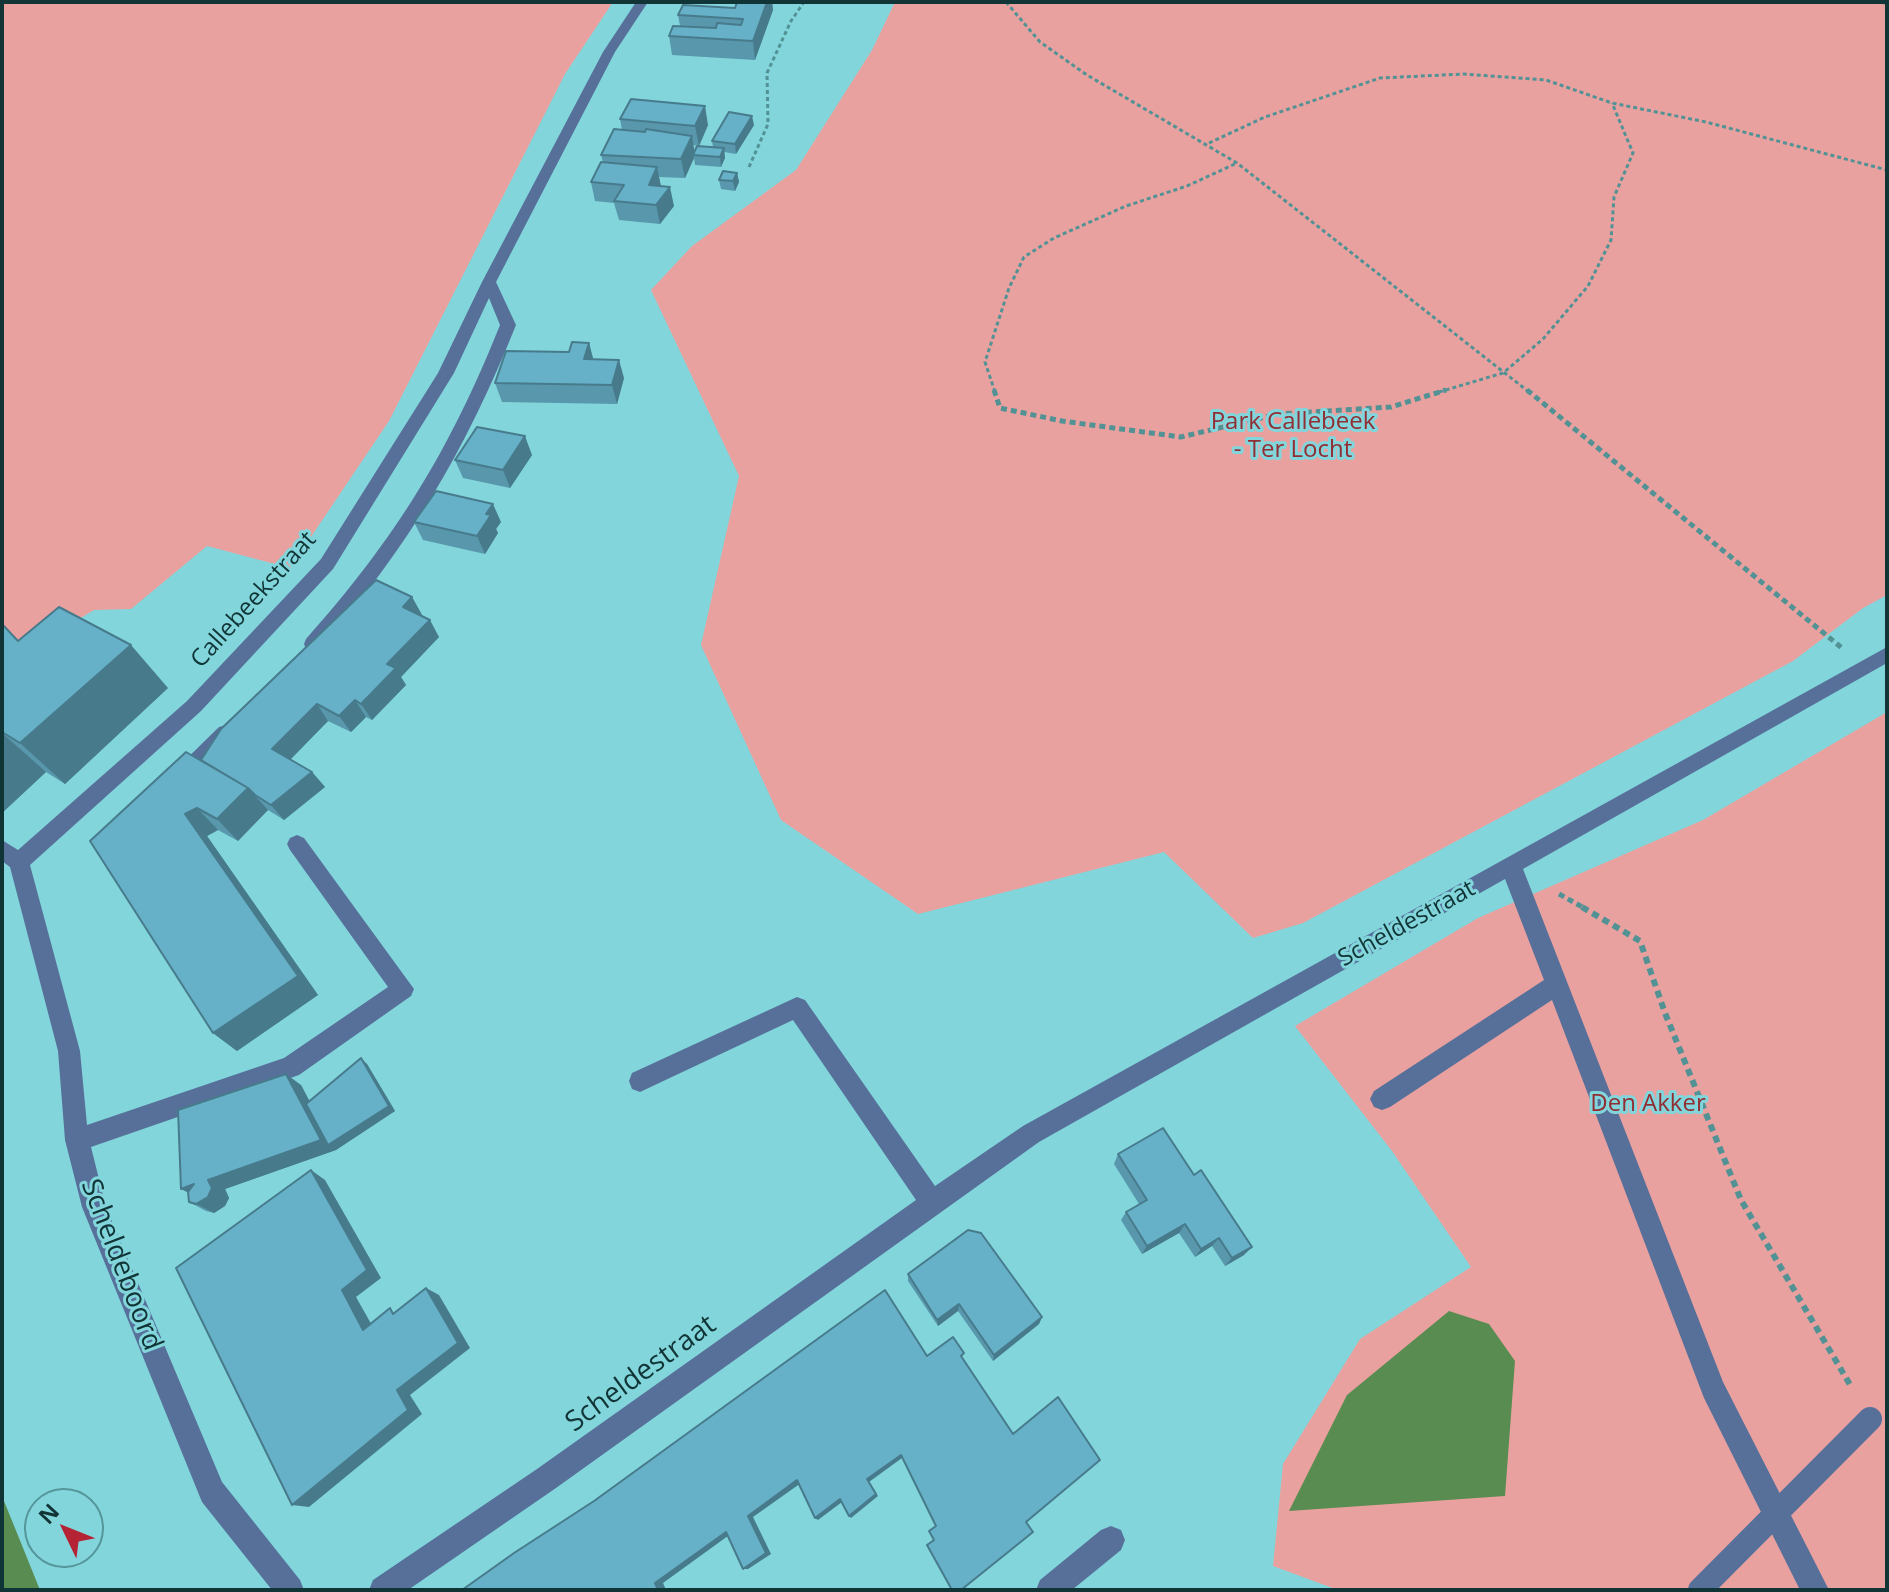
<!DOCTYPE html>
<html>
<head>
<meta charset="utf-8">
<style>
  body { margin:0 }
  #map { position:relative; width:1889px; height:1592px; overflow:hidden; background:#82d6db; font-family:"Open Sans",sans-serif }
  canvas { display:block }
  .frame { position:absolute; inset:0; border:4px solid #113537; pointer-events:none }
  .north { position:absolute; left:24px; top:1488px; width:80px; height:80px; box-sizing:border-box; background:#82d6db; border:2px solid #559699; border-radius:50%; rotate:313deg; font-size:22px; font-weight:700; line-height:32px; text-align:center; color:#113537 }
  .north::after { content:''; display:block; margin:auto; width:28px; height:36px; background:#b52435; clip-path:polygon(50% 0,100% 100%,50% 72%,0 100%) }
</style>
</head>
<body>
<div id="map">
<canvas width="1889" height="1592"></canvas>
<div class="frame"></div>
<div class="north">N</div>
</div>
<script>
const g = document.querySelector('canvas').getContext('2d');
g.lineJoin = 'round';
function fillPath(path, color) { g.fillStyle = color; g.fill(path, 'evenodd'); }
function stroke(path, color, width, dash) { g.strokeStyle = color; g.lineWidth = width; g.lineCap = dash ? 'butt' : 'round'; g.setLineDash(dash || []); g.stroke(path); }
function drawText(font, color, halo, rows, align = 'center') {
  g.font = font + ' "Open Sans",sans-serif'; g.lineWidth = 6; g.setLineDash([]); g.textBaseline = 'middle'; g.strokeStyle = halo; g.fillStyle = color; for (const [text, x, y, turn = 0] of rows) {
    g.save(); g.translate(x, y); g.rotate((+turn || 0) * Math.PI / 180); g.textAlign = isNaN(turn) ? turn : align; if (halo) g.strokeText(text, 0, 0); g.fillText(text, 0, 0); g.restore();
  }
}
fillPath(new Path2D(`
  M2,2h611l-48,72 -176,347 -99,147 -83,-22 -76,63 -37,1 -92,55z
  M895,2h992v593l-24,13 -70,53 -490,262 -50,15 -89,-86 -246,62 -137,-94 -80,-175 38,-169 -88,-186 41,-44 104,-76 76,-120z
  M1887,712v878h-549l-65,-24 10,-102 77,-125 111,-72 -79,-116 -97,-125 183,-108 225,-98z`), '#e9a19f');
fillPath(new Path2D(`
  M1449,1311l40,13 26,37 -10,135 -216,15 58,-116z
  M2,1496l38,94h-38z`), '#598c51');
stroke(new Path2D(`
  M1006,2l34,40 47,33 150,88 292,229
  M1881,2l6,2
  M1209,143l56,-26 115,-39 84,-4 82,6 66,23 94,19 181,48
  M749,167l19,-43 -1,-51 24,-52 13,-19
  M995,392l-10,-30 24,-74 15,-31 30,-19 72,-32 61,-20 50,-23
  M1439,392l64,-19 40,-34 45,-53 23,-46 3,-43 19,-44 -21,-50`), '#529295', 3, [4, 3]);
stroke(new Path2D(`
  M994,390l6,18 62,13 119,16 97,-23 113,-7 55,-17
  M1527,390l315,258
  M1559,894l27,15`), '#529295', 5, [6, 4]);
stroke(new Path2D(`
  M1582,907l58,34 25,72 76,187 111,188`), '#529295', 6, [7, 5]);
fillPath(new Path2D(`
  M636,2h12l-33,50 -119,230 20,43c-51,127 -107,221 -196,324h-14l-2,-5 2,-5c90,-101 144,-189 194,-314l-11,-27 -35,75 -121,196 -132,142 -171,154 50,186 7,74 197,-67 104,-71 -98,-137 -3,-6 3,-6 7,-3 7,3 110,151 -3,7 -112,79 -208,72 15,60 116,275 78,98 4,10h-32l-70,-88 -120,-295 -17,-67 -7,-89 -48,-184 -8,-6v-21l16,10 169,-149 134,-142 117,-186 44,-91 121,-230z
  M1887,647v16l-364,206 200,513 106,208h-29l-96,-192 -152,-398 -162,107 -8,3 -8,-3 -4,-8 4,-8 170,-111 -39,-101 -466,263 -483,346 -148,102h-39l4,-10 164,-111 379,-269 -123,-180 -153,72 -8,-3 -3,-8 3,-8 165,-76 8,3 130,186 88,-60z
  M226,725l7,2 3,6 -3,6 -46,45 -7,2 -7,-2 -3,-6 3,-6 46,-45z
  M1111,1526l10,4 4,10 -4,10 -49,40h-36l4,-10 61,-50z`), '#57709a');
stroke(new Path2D(`
  M1700,1590l170,-171`), '#57709a', 24);
fillPath(new Path2D(`
  M737,2h35l1,8 -18,50 -83,-5 -3,-19 11,-10 -2,-11 57,-7z
  M620,119l88,6 -9,21 -6,-1 1,7 19,-5 -1,-6 42,-16 -18,29 -12,-2 1,6 -4,9 -26,-2 -1,-7 -9,20 -26,-1 2,9 13,20 -14,18 -41,-4 -5,-17 -19,-2 -4,-19 12,-20 -2,-7 21,-25z
  M737,173l2,9 -4,9 -14,-2 -2,-9z
  M589,343l4,16 31,19 -7,26 -115,-2 -7,-19z
  M532,455l-22,33 -47,-10 -8,-18z
  M414,522h87l-5,7 2,4 -13,21 -62,-14z
  M412,597l10,18 -1,1 18,21 -38,40 5,8 -34,35 -6,-3 -15,15 -23,-11 -37,38 21,13 13,15 -41,33 -16,-10 -30,31 -20,-11 -11,6 111,159 -81,56 -24,-18 -123,-192 111,-81z
  M2,624l16,17 150,47 -103,96 -19,-12 -44,41z
  M367,1064l28,47 -59,39 -111,39 4,9 -4,8 -11,7 -8,-2 -17,-9 -1,-10 -7,-3 120,-104 8,16z
  M1118,1154l126,101 -19,11 -13,-20 -17,11 -16,-24 -37,21 -21,-34 5,-8 13,-8 -25,-40z
  M908,1274l134,43 -3,7 -46,37 -35,-50 -20,15 -30,-45z`), '#5897ac');
fillPath(new Path2D(`
  M767,2h5l1,8 -18,50 -2,-19z
  M705,106l3,19 -9,21 -4,-20z
  M752,116l2,9 -18,29 -1,-10z
  M692,136l3,19h-2l1,3 -9,20 -4,-19z
  M724,148l1,10 -4,9 -1,-10z
  M657,167l4,20 -12,-2z
  M737,173l2,9 -4,9 -2,-10z
  M670,187l4,19 -14,18 -4,-19z
  M589,343l5,19 -10,-3z
  M619,360l5,18 -7,26 -5,-19z
  M525,436l7,19 -22,33 -7,-18z
  M493,504l8,18 -5,7 2,4 -13,21 -8,-18 9,-22z
  M412,597l10,18 -10,9 -9,-17z
  M430,620l9,17 -38,40 5,8 -34,35 -11,-16 26,-40z
  M131,645l37,43 -103,96 -45,-41z
  M355,700l11,17 -15,15 -12,-16z
  M317,704l11,17 -43,44 -13,-16z
  M2,733l44,39 -44,41z
  M312,772l13,15 -41,33 -13,-15z
  M248,788l20,22 -30,31 -21,-22z
  M197,808l21,22 -11,6 111,159 -81,56 -24,-18 -28,-219z
  M361,1058l6,6 28,47 -59,39 -111,39 4,9 -4,8 -11,7 -18,-9 3,-6 -18,-9 27,-9 78,-106 15,11 31,58z
  M311,1170l14,10 56,98 -25,19 22,39 -15,-6 -21,-40z
  M1185,1224l-6,9 -37,21 5,-8z
  M1219,1238l-7,8 -17,11 6,-8z
  M1252,1247l-8,8 -19,11 7,-8z
  M426,1288l13,7 31,53 -60,47 12,19 -113,93 -17,-2 105,-115z
  M959,1304l-1,7 -20,15 -1,-6z
  M1042,1317l-3,7 -46,37 1,-6z
  M901,1455l1,3 -33,24 9,14 -27,22 -2,-2 18,-37z
  M797,1480l4,3 -48,34 18,37 -23,15h-5l5,-53z
  M840,1499l2,3 -24,18 -3,-2z
  M726,1532l6,1 -69,50 3,7h-8l-3,-7z`), '#477b8c');
const building = new Path2D(`
  M737,2h30l-14,39 -84,-5 4,-10 43,2 1,-5 24,2 2,-6 -65,-4 5,-10 52,3z
  M631,99l74,7 -10,20 -75,-7z
  M729,112l23,4 -17,28 -23,-3z
  M614,129l31,3 1,-3 46,7 -11,23 -80,-4z
  M697,146l27,2 -4,9 -27,-2z
  M601,162l56,5 -8,18 21,2 -14,18 -42,-4 10,-16 -33,-3z
  M723,171l14,2 -4,8 -14,-1z
  M572,342l17,1 -5,16 35,1 -7,25 -117,-2 11,-32 63,1z
  M477,427l48,9 -22,34 -48,-10z
  M436,491l57,13 -7,10 5,1 -14,21 -63,-14z
  M376,580l36,17 -9,10 27,13 -43,44 9,4 -35,36 -6,-4 -16,16 -22,-12 -45,45 40,23 -41,33 -16,-10 -7,-7 -47,-28 20,-31z
  M59,607l72,38 -111,98 -18,-11v-108l16,17z
  M186,752l62,36 -31,31 -20,-11 -12,6 113,162 -85,57 -123,-192z
  M361,1058l28,48 -61,39 -22,-41z
  M286,1074l35,66 -113,40 4,8 -4,9 -12,7 -7,-2 -1,-10 6,-8 -13,5 -3,-79z
  M1163,1128l31,47 7,-5 51,77 -20,11 -13,-20 -18,11 -16,-25 -38,22 -21,-34 21,-12 -29,-46z
  M311,1170l56,100 -25,20 21,40 27,-22 3,6 33,-26 32,55 -61,47 11,20 -116,95 -116,-237z
  M968,1230l13,3 61,84 -48,38 -35,-51 -22,16 -29,-46z
  M885,1290l42,66 26,-19 11,16 -3,3 52,78 45,-37 42,63 -74,62 7,10 -72,58h-9l-25,-45 7,-5 -5,-9 7,-5 -35,-71 -34,24 9,15 -27,22 -9,-17 -25,19 -18,-38 -49,36 18,37 -23,16 -17,-37 -71,51 3,7h-196l52,-37 80,-52z`);
fillPath(building, '#66b0c8');
stroke(building, '#477b8c', 2);
drawText('24px', '#912e34', '#82d6db', [
  ["Park Callebeek",1293,422],
  ["- Ter Locht",1293,450],
  ["Den Akker",1648,1104]
]);
drawText('24px', '#113537', '#82d6db', [
  ["Callebeekstraat",254,600,-48],
  ["Scheldestraat",1407,924,-29]
]);
drawText('28px', '#113537', '#82d6db', [
  ["Scheldeboord",121,1265,69],
  ["Scheldestraat",641,1374,-36]
]);
</script>
</body>
</html>
